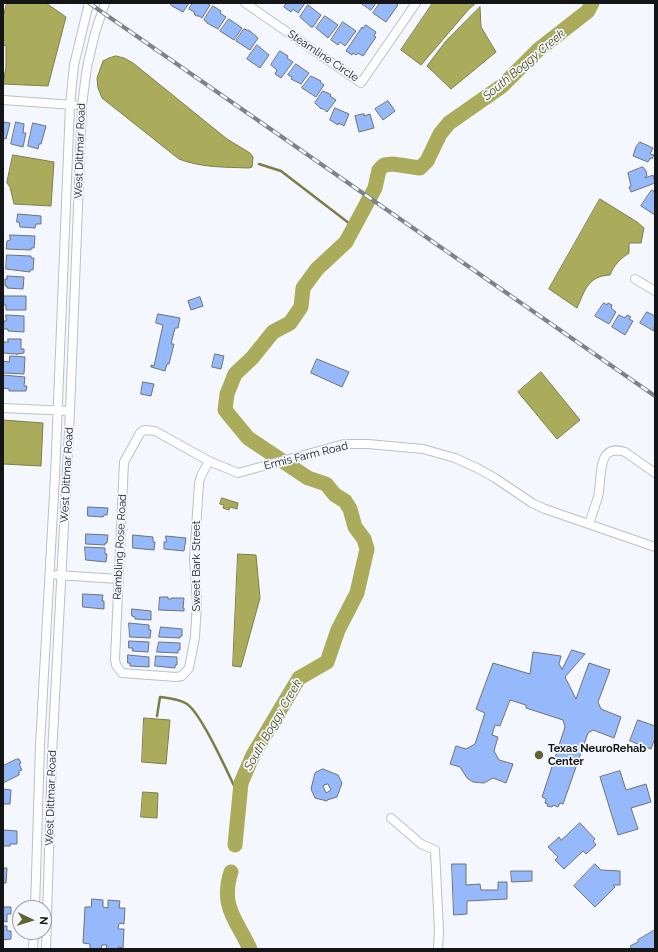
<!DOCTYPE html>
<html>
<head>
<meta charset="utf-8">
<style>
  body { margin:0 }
  #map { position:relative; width:658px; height:952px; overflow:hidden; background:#f4f8fe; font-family:Raleway,sans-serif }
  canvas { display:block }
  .frame { position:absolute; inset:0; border:4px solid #131517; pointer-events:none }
  .north { position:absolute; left:12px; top:900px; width:40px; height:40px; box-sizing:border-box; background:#f4f8fe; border:1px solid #9a9da2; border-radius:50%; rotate:94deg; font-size:11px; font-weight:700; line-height:16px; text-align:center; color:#131517 }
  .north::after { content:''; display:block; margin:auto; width:14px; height:18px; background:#626330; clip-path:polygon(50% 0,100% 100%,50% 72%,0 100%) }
</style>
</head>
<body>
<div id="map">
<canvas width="658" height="952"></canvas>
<div class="frame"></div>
<div class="north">N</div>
</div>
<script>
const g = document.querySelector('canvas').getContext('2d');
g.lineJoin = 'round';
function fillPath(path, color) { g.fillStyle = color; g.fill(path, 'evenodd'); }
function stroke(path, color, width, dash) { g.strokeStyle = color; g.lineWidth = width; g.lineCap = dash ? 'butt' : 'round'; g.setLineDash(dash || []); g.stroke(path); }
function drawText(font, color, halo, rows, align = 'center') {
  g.font = font + ' Raleway,sans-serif'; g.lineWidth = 3.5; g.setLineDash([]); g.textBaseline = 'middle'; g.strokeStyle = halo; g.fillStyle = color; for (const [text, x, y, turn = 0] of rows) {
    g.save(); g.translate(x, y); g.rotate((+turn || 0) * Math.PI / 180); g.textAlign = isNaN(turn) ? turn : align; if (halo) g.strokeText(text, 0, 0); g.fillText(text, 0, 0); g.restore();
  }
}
const water = new Path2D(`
  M7,3h39l20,14 -18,69 -45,-2 3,-17v-21l-3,-1v-27z
  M433,3h43l-7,6 -48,56 -20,-15z
  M480,7l1,20 15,25 -45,37 -24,-23 19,-25z
  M116,56l8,2 9,5 94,76 23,14 3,4 -1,10 -3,1c-24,-1 -47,0 -70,-9l-77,-61 -4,-10 -1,-10 6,-17 6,-3z
  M13,155l41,7 -3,44 -37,-2 -4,-17 -3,-4z
  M600,199l37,23 7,6 -3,15h-12v10c-9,6 -15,12 -19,22 -22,1 -25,15 -33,33l-28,-19z
  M541,372l39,48 -23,19 -39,-47z
  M3,420l40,3 -2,43 -38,-2z
  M222,498l16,5 -1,6 -7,-2 -1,3 -6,-2 1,-3 -4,-1z
  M238,554l18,1 4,43 -19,69 -8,-1z
  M144,718l26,2 -4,44 -24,-2z
  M143,792l15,1 -1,25 -16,-1z`);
fillPath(water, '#abab5c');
stroke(water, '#7d7e47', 1);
stroke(new Path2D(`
  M259,164l22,7 73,56
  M157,716l3,-19c9,1 19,2 27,7 15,10 43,74 52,92`), '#7d7e47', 2.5);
stroke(new Path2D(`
  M235,845l6,-62 12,-28 46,-77 28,-16 11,-32 19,-37 10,-44 -3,-10 -9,-12 -5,-18 -5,-8 -10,-6 -9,-11 -18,-6 -60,-40 -23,-28 2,-16 8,-20 17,-16 21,-26 17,-9 11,-16 2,-19 14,-19 29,-27 29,-54 4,-18 5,-5 9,-1 27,4 7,-7 13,-27 9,-11 53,-37 36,-36 50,-39 4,-8
  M231,872c-11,34 5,47 19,77`), '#abab5c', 15);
const building = new Path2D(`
  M170,3h19l-6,9 -11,-6z
  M193,3h14l3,2 -8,13 -3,-2h-2l-2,-1 -1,-3 -5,-3z
  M287,3h18l-7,10 -5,-4 -2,3 -7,-5z
  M361,3h15l-5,7z
  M380,3h15l3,2 -12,17 -13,-9z
  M308,5l13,10 -8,12h-2l-11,-10z
  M213,6l8,5 -1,2 6,4 -8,12 -11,-6v-1l-3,-2z
  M325,16l13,9 -10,13 -12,-10z
  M229,19l13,9 -8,12 -14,-9z
  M343,22l13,9 -11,15 -5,-4 -2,3 -7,-5z
  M366,25l10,7 -2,4 2,1 -13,19 -5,-3 -2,2 -3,-2 -1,2 -6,-4 16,-24 1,1z
  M244,29l6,2 8,7 -8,12 -14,-9z
  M257,45l12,10 -9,13 -13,-9z
  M280,51l8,5 -1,2 6,4 -12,16 -6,-4 2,-4 -6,-5z
  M296,64l13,9 -8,11 -10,-5 1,-2 -4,-2z
  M311,76l10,5 -1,1 4,3 -8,12 -14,-9z
  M323,91l7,3 1,1 -1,1 6,4 -9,12 -5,-4 -1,1 -6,-6z
  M388,101l7,10 -12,9 -8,-11z
  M335,108l14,6 -5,12 -5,-3 -1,2 -8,-5z
  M364,114v2l6,-2 4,14 -15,4 -4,-16z
  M3,122l7,1 -4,16 -3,-1z
  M16,122l8,2 -1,9h3l-3,14 -12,-3z
  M33,123l13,3 -5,18h-2l-1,5 -10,-3z
  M640,142l13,6 -3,6 4,1 -2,4 -2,-1 -2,4 -15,-6 3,-9z
  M643,167l3,4 1,5 -2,1v1l8,-3 2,8 -24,9 -2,-5 2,-1 -3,-13z
  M652,190l3,2v23l-14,-9z
  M18,214l23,2v8h-5l-1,4 -15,-1 -1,-5h-2z
  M10,235l25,1 -1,12h-3v2l-25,-1 1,-8 3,-1z
  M7,255l24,1v2h3l-1,12h-3v2l-24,-3z
  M7,276l17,1 -1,12 -16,-1v-2h-2v-7h2z
  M4,296h22v14h-20v-5h-2z
  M200,297l3,9 -12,4 -3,-9z
  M604,303l3,2 1,-2 4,2 -1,3 5,4 -7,12 -14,-8z
  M647,312l8,4 -1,15 -14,-8z
  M158,314l22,4 -2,10h-3l-4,16h3l-5,20h-2l-2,7 -14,-4v-2l3,1 9,-41 -7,-2z
  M6,315l18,1v16l-16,-1v-2h-5l1,-8h2z
  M619,315l6,3 2,-3 4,2 -2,2 4,2 -8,14 -13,-8z
  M8,339h13v10h3v4l-7,1v1l-1,-1 -13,-1v-11h5z
  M215,354l9,2 -3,13 -9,-2z
  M10,356l15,1 -1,17 -21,-1v-12l6,1z
  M317,359l32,13 -7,15 -31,-14z
  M3,375l22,2 -1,9h3l-1,5h-17v-2l-6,-1z
  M143,382l11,2 -3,12 -10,-2z
  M88,507l20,1 -1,7h-3l-1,2 -15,-1z
  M86,534l22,1 -1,8h-2v2l-19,-1z
  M133,535l20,2v5h2l-1,8 -21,-2z
  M166,536l20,2 -2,13 -20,-2v-7h2z
  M85,547l20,1v6h2l-1,8 -20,-2z
  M83,594l20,1 -1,6h2v8l-21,-2z
  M160,597h8v2h3v-1h13l-1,10h1v3l-25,-1z
  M132,609l19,2v9l-16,-1v-2l-3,-1z
  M129,623l20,2v5h2l-1,8 -20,-1z
  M161,627l21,2v7h-2v2l-21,-1z
  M129,641l20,1 -1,10 -16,-1 1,-3h-4z
  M159,642l21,1v7h-2v3l-21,-1z
  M572,650l13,4 -20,23 11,22 13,-36 21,7 -12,32 3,7 20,8 -7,21 -21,-8 -5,3 -25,71 -3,-1 -2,4 -5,-2 -1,2 -5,-1 1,-2 -3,-1 1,-4 -4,-2 23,-70 -2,-7 -37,-12v-3l-16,-5 -10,26 -5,-1 -3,10 6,2 -4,14 5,9 14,4 -7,19 -13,-5 -9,5 -11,-1 -6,-4 -7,-11 -10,-3 6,-18 10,3 9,-5 10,-31 -9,-4 17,-46 37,11 3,-22 28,4 -2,8 3,5z
  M128,655l21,2v10l-19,-1v-3h-2z
  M156,656l21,1v8h-2v3l-20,-2z
  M638,720l17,6v12l-4,11 -21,-8z
  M17,759h2l2,4 -2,1 3,6 -3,1v4l-16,8v-17z
  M323,769l15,6 4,8 -5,14 -10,3v1l-12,-3 -4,-9 4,-16zM328,784l3,6 -5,3 -3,-7z
  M620,771l6,19 20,-6 5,18 -20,6 7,21 -20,6 -18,-58z
  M3,789l8,1 -1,14h-7z
  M580,823l15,16 -2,2 3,4 -10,9 -3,-3 -19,18 -9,-9 3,-3 -10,-10 11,-10 2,3z
  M3,830l14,1v13h-7v2h-7z
  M452,864h14v21l14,-1 1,6h17v-8h9v17l-40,2v13l-13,1z
  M595,864l6,6 19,1v14h-7l2,2 -20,20 -21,-21z
  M3,868h4l-1,15h-3z
  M511,871h21v10l-20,1z
  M92,899l11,1v7l5,1v-8l12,1 -1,7h6l-1,16 -5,-1 -1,6h6l-1,19 -5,-1v2h-12l1,-4h-5l-1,4h-11v-5l-7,-1 2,-36h6z
  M3,907h8v7h-4v8l-4,-1z
  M3,926h4v5h4v8l-8,1z
  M655,930v19h-23l-2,-3 8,-4v-2z`);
fillPath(building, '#95b9fb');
stroke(building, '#6e7178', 1);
const minor = new Path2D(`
  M245,3l116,80 55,-80
  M3,100l71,5
  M635,279l20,12
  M3,408l67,3
  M209,461l-8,15 -2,7 -5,76 3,43 -2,35 -6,31 -7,8 -6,1 -54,-4 -6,-8 -1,-6 9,-197 16,-29 4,-3 11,1 54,30 29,12 106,-29h24l55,5 32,9 22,10 18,10 37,25 13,6 110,38
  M589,524c3,-9 6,-18 9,-27 3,-12 1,-35 9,-43 5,-5 12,-4 18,-2l30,21
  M57,575l61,4
  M391,818l30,26 14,6 4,81 -1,18
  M35,908l5,-163 15,-269 15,-371 4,-40 15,-62
  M33,949l1,-17
  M46,949l6,-194 18,-344 12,-306 5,-38 8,-34 10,-30`);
stroke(minor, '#bbbfc7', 10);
stroke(minor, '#fff', 8);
const rail = new Path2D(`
  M89,3l566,393`);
stroke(rail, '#808386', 4);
stroke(rail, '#f4f8fe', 2.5, [8]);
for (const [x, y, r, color] of [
  [539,755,5,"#626330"]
]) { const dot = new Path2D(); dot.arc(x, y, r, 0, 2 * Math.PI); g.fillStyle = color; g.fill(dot); stroke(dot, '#f4f8fe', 1.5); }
drawText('11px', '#131517', '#f4f8fe', [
  ["Steamline Circle",323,56,34],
  ["West Dittmar Road",80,151,-88],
  ["Ermis Farm Road",306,456,-14],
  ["West Dittmar Road",67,475,-87],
  ["Rambling Rose Road",120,547,-87],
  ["Sweet Bark Street",197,566,-90],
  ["West Dittmar Road",51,798,-88]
]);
drawText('bold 11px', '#131517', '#f4f8fe', [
  ["Texas NeuroRehab",548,749],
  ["Center",548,762]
], 'left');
drawText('italic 12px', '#4a4a0b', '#f4f8fe', [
  ["South Boggy Creek",524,65,-40],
  ["South Boggy Creek",273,725,-60]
]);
</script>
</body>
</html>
